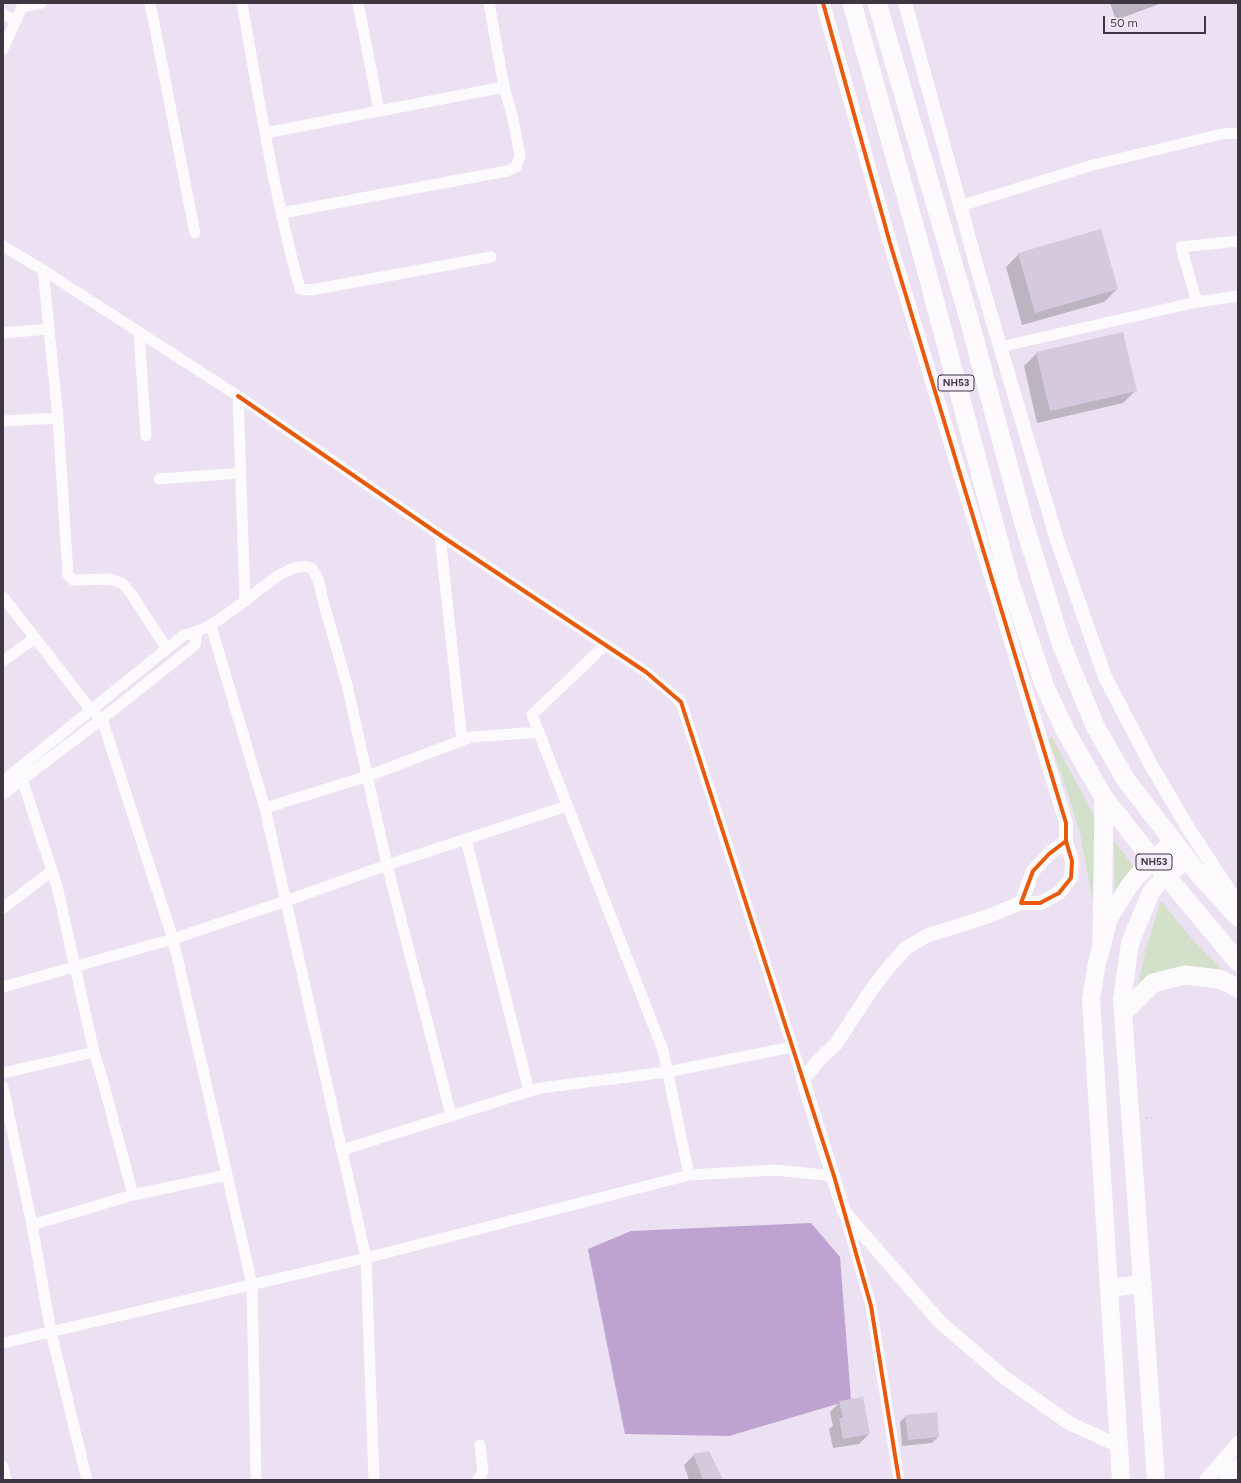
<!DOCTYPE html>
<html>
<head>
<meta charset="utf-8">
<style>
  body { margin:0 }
  #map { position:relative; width:1241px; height:1483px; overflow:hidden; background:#ebe1f2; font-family:Figtree,sans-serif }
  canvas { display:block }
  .frame { position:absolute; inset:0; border:4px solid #3e3742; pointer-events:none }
  .scale { position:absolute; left:1103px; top:16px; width:103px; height:18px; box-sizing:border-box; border:2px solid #3e3742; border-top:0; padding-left:5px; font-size:12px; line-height:14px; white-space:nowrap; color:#3e3742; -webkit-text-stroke:3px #f5ebfd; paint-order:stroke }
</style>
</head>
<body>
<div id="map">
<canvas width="1241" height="1483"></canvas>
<div class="frame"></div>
<div class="scale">50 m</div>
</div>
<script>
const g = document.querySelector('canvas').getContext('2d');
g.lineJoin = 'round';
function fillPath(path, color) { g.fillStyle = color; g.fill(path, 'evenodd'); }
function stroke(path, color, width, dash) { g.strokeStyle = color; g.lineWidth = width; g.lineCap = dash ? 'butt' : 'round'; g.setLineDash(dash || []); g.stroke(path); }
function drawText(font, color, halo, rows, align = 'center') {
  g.font = font + ' Figtree,sans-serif'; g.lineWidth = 3; g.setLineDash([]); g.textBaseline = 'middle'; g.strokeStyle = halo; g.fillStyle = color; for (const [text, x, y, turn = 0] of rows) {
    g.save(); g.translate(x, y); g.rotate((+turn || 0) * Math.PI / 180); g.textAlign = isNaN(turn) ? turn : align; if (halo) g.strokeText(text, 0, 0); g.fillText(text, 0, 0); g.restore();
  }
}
fillPath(new Path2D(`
  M1052,737l41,77 2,7 -1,87 -14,-74 -15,-50 -17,-45z
  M1114,841l24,31 -23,26z
  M1161,901l32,39 35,35 -92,20 10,-47z`), '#d3e0ca');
fillPath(new Path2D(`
  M811,1223l29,34 11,143 -122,36 -104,-2 -37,-185 43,-18z`), '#bea3d0');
fillPath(new Path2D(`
  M1110,3h52l-46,17z
  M1019,254l98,35 -13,13 -82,23 -16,-58z
  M1037,353l99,37 -13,13 -86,20 -13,-57z
  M840,1402l29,32 -10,10 -26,4 -4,-19 4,-3 -3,-14z
  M906,1416l32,21 -6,6 -30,3 -2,-24z
  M694,1455l28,25h-33l-5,-15z`), '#0003');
fillPath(new Path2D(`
  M1101,229l17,60 -83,24 -17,-60z
  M1123,332l14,59 -87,20 -14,-59z
  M863,1397l7,37 -27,5 -4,-21h4l-4,-17z
  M937,1412l2,25 -31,3 -3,-25z
  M709,1451l14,29h-20l-10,-26z`), '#d4c9dd');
stroke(new Path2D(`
  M1145,1118h8`), '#dad8dc', 2.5, [3, 2]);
stroke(new Path2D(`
  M150,3l45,230
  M242,3c17,96 32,192 58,286l11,1 180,-33
  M358,3l21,108
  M489,3l15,84
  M3,14l13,7
  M3,49l19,-42 19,-4
  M265,133l239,-46 10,36 6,33 -4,11 -9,4 -225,42
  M960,206l133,-41 129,-31 16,-1
  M3,246l40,24 195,126 7,205c-20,14 -36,29 -61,34l-181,146
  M1197,302l-16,-55 57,-6
  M139,332l7,104
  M3,333l46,-4
  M1000,347l197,-45 41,-6
  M238,396l202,139 206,137 35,30 122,378
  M58,418l10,157 5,5 36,-1 13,4 10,12 35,54
  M3,421l55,-3 -15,-148
  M159,479l82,-6
  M440,535l22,206
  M3,597l88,113 11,9 71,220 -170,48
  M245,601c17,-13 46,-41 67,-33l6,11 6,25 23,81 40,180 64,250
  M211,626l54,182 101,450 8,222
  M605,645l-73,70 131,335 26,125
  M3,661l32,-23
  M17,770l5,9 35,107 37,166 8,26 31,117
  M3,794l99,-75 93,-74 2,-13
  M265,808l103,-32 103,-39 68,-5
  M466,839l63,252
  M3,908l49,-37
  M3,1073l91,-21
  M3,1087l29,138 19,107 36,148
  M342,1150l198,-62 127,-16 125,-25
  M845,1215l26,91 28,174
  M32,1225l101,-30 94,-20
  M3,1343l363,-85 323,-83 87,-5 58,6
  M3,1467l3,13
  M256,1480l-4,-196 -79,-345 113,-38 101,-36 180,-59
  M478,1480l5,-9 -3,-26`), '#fcfafd', 11);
stroke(new Path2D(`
  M823,3l67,240 176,580v18l6,20 -1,17 -12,15 -19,10h-19l12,-32 16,-17 17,-13
  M905,3l73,268 78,266 49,140 46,88 37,63 50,76
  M1021,903l-35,14 -60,19 -20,12 -18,20 -16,21 -36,55 -18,17 -15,19 41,132 96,110 64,55 65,46 50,23
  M1206,1480l32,-37`), '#fcfafd', 14);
stroke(new Path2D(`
  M1109,1288l34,-4
  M1121,1480l-30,-481 6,-36 12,-45 20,-32 9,-11 35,-34
  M1156,1480l-34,-481 8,-56 21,-51 15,-17 22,-15`), '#fcfafd', 18);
stroke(new Path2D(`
  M852,3l69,247 88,330 36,107 21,45 38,66 49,62 85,102
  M877,3l90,309 57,212 37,119 34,83 31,54 71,92 41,45
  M1102,944l2,-146
  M1123,1013l30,-30 32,-8 34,4 19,9
  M1228,1480l10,-12`), '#fcfafd', 19);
stroke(new Path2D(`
  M823,3l67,240 176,580v18l6,20 -1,17 -12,15 -19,10h-19l12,-32 16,-17 17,-13
  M238,396l202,139 206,137 35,30 153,474 37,130 28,174`), '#e8590c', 4);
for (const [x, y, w] of [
  [956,383,36],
  [1154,862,36]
]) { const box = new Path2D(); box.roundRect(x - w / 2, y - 8, w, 16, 3); g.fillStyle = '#f5ebfd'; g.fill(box); stroke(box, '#3e3742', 1); }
drawText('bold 10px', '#3e3742', null, [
  ["NH53",956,383],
  ["NH53",1154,862]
]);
</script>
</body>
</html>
